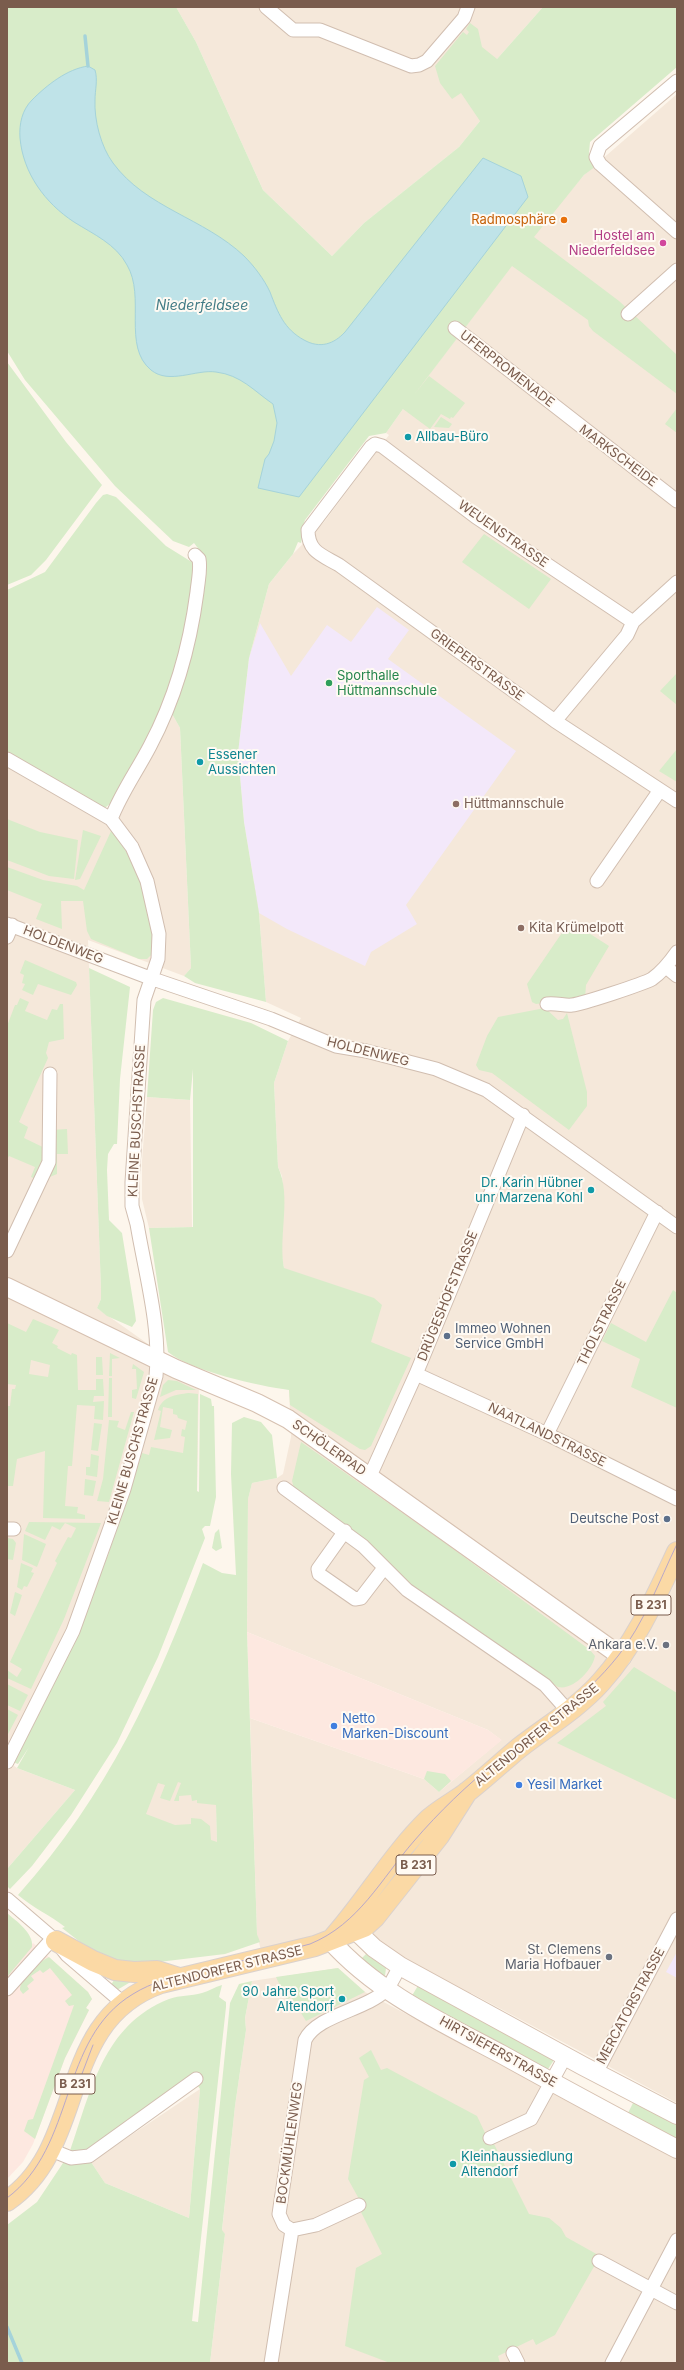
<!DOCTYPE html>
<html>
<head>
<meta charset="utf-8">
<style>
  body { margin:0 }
  #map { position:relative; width:684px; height:2370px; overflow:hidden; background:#fdf6ec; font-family:Inter,sans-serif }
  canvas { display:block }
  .frame { position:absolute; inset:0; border:8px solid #7a5c4d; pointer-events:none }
</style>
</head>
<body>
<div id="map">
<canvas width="684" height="2370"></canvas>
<div class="frame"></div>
</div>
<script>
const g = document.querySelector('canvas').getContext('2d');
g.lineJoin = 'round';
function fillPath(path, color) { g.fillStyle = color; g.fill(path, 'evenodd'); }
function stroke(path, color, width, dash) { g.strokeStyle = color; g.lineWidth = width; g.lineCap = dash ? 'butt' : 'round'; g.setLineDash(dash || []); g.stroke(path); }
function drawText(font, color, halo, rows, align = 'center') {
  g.font = font + ' Inter,sans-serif'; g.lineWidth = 4; g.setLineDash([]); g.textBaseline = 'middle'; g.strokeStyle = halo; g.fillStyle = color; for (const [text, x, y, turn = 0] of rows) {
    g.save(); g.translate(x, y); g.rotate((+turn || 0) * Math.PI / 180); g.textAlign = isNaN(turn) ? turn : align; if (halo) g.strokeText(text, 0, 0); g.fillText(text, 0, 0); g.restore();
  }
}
fillPath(new Path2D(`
  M176,7h367l-46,52 -17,62 -21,26 -95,76 -32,33 -69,-66 -67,-148z
  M677,94v2009l-206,-110 -5,9 -118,-80 -85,37 -6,-25 -7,-216 174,61 15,13 62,-52 -13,-10 -241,-98 1,-133 4,-16 25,-5 6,-4 8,-37 -7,-169 -3,-17 3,-43 -2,-32 -4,-9 -4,-84 14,-42 13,-23 -35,-16 -7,-89 -5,-27 -5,-228 20,-74 24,-30 31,-32 65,-87 -3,-2 17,-24 145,-192 36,-42z
  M171,712l9,16 11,240 -7,8 -96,-36 13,349v10l-4,9 102,72 -2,111 -61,8 -16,5 -47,126 -66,130v-994l100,58 29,-44z
  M147,1097l43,3 2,127 -43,1 -7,-29v-38z
  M205,1683h9l3,160 -76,-28z
  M7,1761l10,7 58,22 -68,79z
  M338,1968l27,24 312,167v204h-467l15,-129 -3,-3 13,-125 11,-76 -1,-12 7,-37z
  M200,2089l-11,129 -84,-35 -14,-21z`), '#f5e8da');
fillPath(new Path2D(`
  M247,1632l241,98 14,10 -63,52 -15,-13 -174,-61z
  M33,1943l55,49 4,7 -6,9 3,2 -24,48 -32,86 -10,18 -16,17v-206z`), '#fde8e0');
fillPath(new Path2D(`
  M377,607l32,23 -21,29 128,92 -110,154 11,19 -46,28 -6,14 -78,-37 -28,-16 -15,-91 -6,-69 11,-95 11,-35 31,53 36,-51 24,17z
  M677,1952v26l-11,-6z`), '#f3e8fa');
fillPath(new Path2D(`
  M7,7h169l20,35 67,148 69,66 32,-33 95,-76 21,-26 -19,-28 -9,6 -12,-16 -5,-17 28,-34 4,3 2,-3 -3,-3 4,-6 8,6 4,18 15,12 46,-52h134v60l-87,75 -1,11 7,13 -12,9 -50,62 85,64 58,54v39l-84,-63 -4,-5 -1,-6 -76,-54 -98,129 15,-19 36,27 -12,15 -2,-1 -1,2 -9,-5 -11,15 -27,-20 -17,24 -17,3 -64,84 -4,12 2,1 -2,10 -3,-1 -5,12 -24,30 -20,74 -11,95 6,69 15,91 7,89 -71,-19 -11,-7 7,-8 -11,-240 -9,-16 33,-156 -10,-13 -5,4 -16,-6 -58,-55 -90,-106 -18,-29z
  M7,362l59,80 36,43 -56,75 -15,15 -24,10z
  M677,408v25l-12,-9z
  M441,417l11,7 -3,4 -15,-1z
  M107,494l9,3 50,49 29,18c-5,53 -15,108 -38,157 -14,28 -31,55 -46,82l-5,4 -5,1 -94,-55v-163l38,-18 51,-69 7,-8z
  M484,534l67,45 -22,30 -67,-47z
  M677,673v32l-17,-14z
  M677,749v33l-18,-11z
  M7,819l33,13 38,8 -4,39 -25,-3 -42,-16z
  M112,829c25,37 44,79 40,125l-5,5h-8l-48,-20 -4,-8 -4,-30h-22l1,28 -26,-10 6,-15 -35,-14v-23l36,13 34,6 7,4z
  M83,830l18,6 -21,43 -5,1z
  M570,921l39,25 -23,39 -1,14 -49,5 -4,-2 -5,-18z
  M25,960l51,22 1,3 -6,10 -33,-11 -5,11 -11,-5 3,-6 -3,-1 2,-8 -4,-2z
  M89,968l41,19 -10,92 -3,65h-3l-6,10 -1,16 2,50 13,13 13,80 1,8 -4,6 -25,-11 -10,-8 4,-9v-10z
  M20,998l9,4 -4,9 22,9 5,-11 5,1 3,-6h3l1,35 -15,3 -3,11 2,5 -29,64 9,5 -4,11 27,13 1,-21 15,-1 1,25h-11v20l-17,7 -9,-4 4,-10 -26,-11 -2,3v-133l8,-21h2z
  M163,998l88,25 37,18 -14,42 4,84c14,30 0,68 6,101l90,30 8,7 -11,37 40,16 -40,88 -6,4 -5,-1 -70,-44 -1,-15c-30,-4 -98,-19 -121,-38l-19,-124 44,-1v-158l-3,31 -43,-3 6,-87 3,-8z
  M545,1008l13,12 5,-1 4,-6 20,79v14l-18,24 -77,-57 -13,-3 -3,-5 11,-29 11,-19z
  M673,1290l4,3v115l-46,-21 9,-28 -38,-18 9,-18 35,19z
  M33,1319l26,11 -7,13 6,3 -1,2 14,7 1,-2 5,2 1,35h18v-11h7l1,17h-10l-1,6 11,-1 -1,19 -9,-1 1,-13 -18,-1 -5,61h-4l-3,40 13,1 -1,6 8,2v4l-42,-1 2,-67 -28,8 -4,27h-6v-80h3l2,-17h3l1,-4 -9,-1v-61l19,9zM31,1360l19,5 -2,12 -19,-3z
  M110,1353l10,5 -8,1v17h-3z
  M96,1357h6l1,18h-7z
  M133,1364l11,8 -8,27 -4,-1v-8l5,-1 -1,-20h-4z
  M109,1378h3v39h-4z
  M168,1380l9,1 19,9h-20l-16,7 3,-12z
  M189,1393l9,1 -1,97 2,1 1,-98 11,5 1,7h2l2,91 -6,29h-5l-3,3 3,9 -47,119 -41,86 -46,72 -39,51 -22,23 -3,-3v-17l68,-79 -58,-22 12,-21 -11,17 -5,-2 71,-146 24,-61 34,-102 7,2 2,-8 32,6 2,-16 -4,-1 1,-7 3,1 2,-9 -9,-3 -1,-3 -4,-1v-5l-10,-2 -3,20 12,3 -2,8 -16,2 7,-29 -3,-1c5,-14 17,-15 31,-17z
  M131,1412h3l-25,90 -12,-1 6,-22 6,-59 10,1 -2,6 8,3z
  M244,1417l17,5 11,13 5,43 -25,5 -4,16 -1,133 10,302 3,8 -35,12 -83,10 -27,-4 -31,-15 -22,-17 3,-1c-15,-12 -32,-19 -47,-32 90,-101 138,-206 185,-332l19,10 14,2 -5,-101 1,-51zM178,1782l3,1 -7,18h5v-5l12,-1 1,6 5,-1v3l19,2 1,37 -6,-2 -1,-14 -9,-7 -10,-1v6l-16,1 -29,-11 12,-31 7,2 -5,13 10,3z
  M94,1423l8,1 -4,27 -7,-1z
  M301,1442l140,98 149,110 5,6c-2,13 -22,35 -37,31l-155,-108 -27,-30 -82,-61 -2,-7z
  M91,1454l8,2 -2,21 -11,-2v-8h4z
  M85,1479l11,2 -3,15 -9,-1z
  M29,1522l72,1 -37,96 -33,70 -24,-11v-8l10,7 5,-8 -12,-7 47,-99 -2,-2 13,-24 3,1 5,-10 -11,-5 -5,7 -8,-4 -7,14 -20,-9z
  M219,1529l3,19 -6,3 -4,-3 3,-15z
  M24,1534l22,10 -9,23 -15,-7z
  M7,1538l6,1 3,4 -3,17 -6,-1z
  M21,1563l12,5 -2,4 3,1 -7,14 -3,-1 -2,4 -5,-3z
  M15,1592l7,3 -7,21 -5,-3z
  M634,1667l43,26v107l-120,-57 49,-37 -3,-4z
  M7,1684l21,11 -8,16 -13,-6z
  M7,1709l11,6 -10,19 -1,-1z
  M427,1771l18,3 6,7 -12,11 -15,-13z
  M7,1913c9,8 27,20 25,34l-25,30z
  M366,1954l20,14 -1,8 -4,2 -20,-19z
  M49,1957l39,35 4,7 -6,9 3,2 -24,48 -30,81 -11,-8 4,-11 5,-1 41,-114 -5,1 -4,-5 7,-6 -22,-27 -7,5 -3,-3 -9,6 3,4 -7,6 2,3 -6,5 -3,-4c0,-13 19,-28 29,-33z
  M338,1968l27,24 -59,29 -15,-24 -4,3 -11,-23z
  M117,1975l17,5 -17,10 -6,-5z
  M252,1981l-7,37 1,12 -11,76 -13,124 3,4 -15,129h-203v-138l30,-23 26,-39 28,-1 14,21 84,35 11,-129 -9,-13 -100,73 -16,3 -5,-1c21,-60 33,-126 99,-152 11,-4 22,-3 33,-6 7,-2 13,-6 20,-8l-3,12 7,5v5l-34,314 6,1 32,-319 9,-19z
  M419,1984l137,73 -10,15 -136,-73z
  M371,2050l10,20 6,-2 90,48 9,19 7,7 36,72 20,4 12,10 5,9 34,19 -45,79 -19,10 -3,-6 -35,17 2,7h-110l-45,-17 11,-78 26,-14 -23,-46v-9l-11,-20 16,-99 5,-3 -10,-19z
  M635,2099l42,23v20l-50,-27z`), '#d8ecc9');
const water = new Path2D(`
  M88,66l7,4c3,10 0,20 0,30 -1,20 6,47 18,63 33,45 91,55 131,93 10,10 20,23 26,36 8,21 14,37 34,48 16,9 30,4 41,-8l138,-174 38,18 7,21 -229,300 -41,-9 7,-29 4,-5 5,-13 3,-18 -4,-19c-19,-13 -32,-29 -57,-32 -20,-3 -47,13 -65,-2 -29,-24 -5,-73 -24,-105 -11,-21 -34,-31 -53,-43 -29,-19 -51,-49 -54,-84 -1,-14 2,-28 12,-38 15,-15 35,-31 56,-34z`);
fillPath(water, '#bfe3e8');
stroke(water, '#a5d3da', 1);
stroke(new Path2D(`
  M85,36l3,30
  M7,2327l15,36`), '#a5d3da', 3.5);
const street = new Path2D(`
  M266,7l27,23h27l91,36 8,-1 8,-4 37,-43 4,-11
  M677,81l-77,65 -4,11 4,7 77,68
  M628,314l49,-44
  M455,328l222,173
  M633,622l-157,-105 -94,-71 -7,-2 -4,3 -63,83c0,22 14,25 31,35l216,156 122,80
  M555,721l72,-86 6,-13 44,-40
  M7,759l104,60 21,28 15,34 12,53 -1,25 -14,41 -12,182v24l5,18c8,48 24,104 19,152l-32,113 -51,142 -66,131
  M111,819c10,-26 26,-48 39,-73 25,-47 40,-101 47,-154 1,-11 4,-22 2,-33l-4,-4
  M597,881l63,-91
  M7,924l143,54 121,41 65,27 30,5 70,18 50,21 191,137
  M7,937l5,-12
  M666,967l11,9
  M547,1004c10,-1 18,2 25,1 10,-1 71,-21 80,-26 10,-7 18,-17 25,-27
  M7,1251l42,-89 1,-88
  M416,1374l131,60 130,65
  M547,1434l110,-222
  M370,1476l46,-102 107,-259
  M284,1488l79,58 44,44 138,95 23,26
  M7,1529h7
  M345,1531l-27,38 1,5 36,25 6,-1 23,-30
  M7,1899l49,42 11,14 56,48
  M7,1989l46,-51
  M596,2073l81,-154
  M490,2138l41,-19 34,-62
  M51,2150l20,8 18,-2 107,-77
  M292,2230l24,-5 43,-20
  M599,2261l78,42
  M513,2353l5,10
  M271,2363l21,-133 -8,-5 -5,-11 26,-174c12,-25 61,-30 81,-50 6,-7 10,-17 14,-24
  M612,2363l65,-123`);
const secondary = new Path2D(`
  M7,1287l169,82 81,34 31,16 334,238
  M347,1922l27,26 26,18 183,100 94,49
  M330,1940c46,52 111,82 171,114 58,32 117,64 176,95`);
const primary = new Path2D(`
  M332,1939c34,-38 60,-84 97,-120 11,-10 25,-17 37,-26 18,-14 35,-30 53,-45 27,-21 59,-40 82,-66 34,-38 55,-85 76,-130
  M56,1941l37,20 22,9 19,2 23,-1 22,7
  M7,2201c82,-56 47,-180 154,-218l154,-37 49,-19 11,-10 64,-81 28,-44`);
stroke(street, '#d1beb0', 15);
stroke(secondary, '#d6c0b0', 20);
stroke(primary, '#dad1cd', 22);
stroke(street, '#fff', 13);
stroke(secondary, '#fff', 18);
stroke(primary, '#fbd9a5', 20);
stroke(new Path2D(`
  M80,2079l13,-34
  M7,2198c70,-52 51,-159 126,-204 19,-12 41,-17 62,-22 38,-10 77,-17 115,-28 49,-20 71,-65 104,-103 25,-29 53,-56 83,-80 42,-33 87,-62 121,-105 26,-32 41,-75 59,-112`), '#b9a8c9', 1);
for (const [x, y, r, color] of [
  [564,220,4,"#e8710a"],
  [663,243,4,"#d1479c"],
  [408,437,4,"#0f9aa8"],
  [329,683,4,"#2e9e5b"],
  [200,762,4,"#0f9aa8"],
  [456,804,4,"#8d6e63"],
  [521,928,4,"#8d6e63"],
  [591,1190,4,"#0f9aa8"],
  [447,1336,4,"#5c6f8a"],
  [667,1519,4,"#5c6f8a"],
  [666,1645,4,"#6b7280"],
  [334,1726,4,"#3f7fe0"],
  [519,1785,4,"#3f7fe0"],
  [609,1957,4,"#6b7280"],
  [342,1999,4,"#0f9aa8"],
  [453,2164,4,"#0f9aa8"]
]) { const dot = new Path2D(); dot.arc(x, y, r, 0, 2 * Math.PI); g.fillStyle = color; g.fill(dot); stroke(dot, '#fffaf3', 1.5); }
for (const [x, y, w] of [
  [651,1605,40],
  [416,1865,40],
  [75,2084,40]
]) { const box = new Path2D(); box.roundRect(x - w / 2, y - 10, w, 20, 3); g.fillStyle = '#fffaf3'; g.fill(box); stroke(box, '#7a5c4d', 1); }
drawText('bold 12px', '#7a5c4d', null, [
  ["B 231",651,1605],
  ["B 231",416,1865],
  ["B 231",75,2084]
]);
drawText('13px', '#c56008', '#fffaf3', [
  ["Radmosphäre",556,220]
], 'right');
drawText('13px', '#b23c85', '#fffaf3', [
  ["Hostel am",655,236],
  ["Niederfeldsee",655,251]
], 'right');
drawText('13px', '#7a5c4d', '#fffaf3', [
  ["UFERPROMENADE",507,369,38],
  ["MARKSCHEIDE",618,456,37],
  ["WEUENSTRASSE",503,534,35],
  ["GRIEPERSTRASSE",477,665,36],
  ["HOLDENWEG",63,945,21],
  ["HOLDENWEG",368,1052,14],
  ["KLEINE BUSCHSTRASSE",137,1121,-87],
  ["DRÜGESHOFSTRASSE",448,1296,-68],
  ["THOLSTRASSE",602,1323,-64],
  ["NAATLANDSTRASSE",547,1435,26],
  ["SCHÖLERPAD",329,1448,35],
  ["KLEINE BUSCHSTRASSE",133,1451,-74],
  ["ALTENDORFER STRASSE",537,1735,-39],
  ["ALTENDORFER STRASSE",227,1969,-14],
  ["MERCATORSTRASSE",631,2006,-62],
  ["HIRTSIEFERSTRASSE",498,2052,29],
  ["BOCKMÜHLENWEG",290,2143,-82]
]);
drawText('13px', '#0d838f', '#fffaf3', [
  ["Allbau-Büro",416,437],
  ["Essener",208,755],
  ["Aussichten",208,770],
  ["Dr. Karin Hübner",583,1183,"right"],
  ["unr Marzena Kohl",583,1198,"right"],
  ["90 Jahre Sport",334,1992,"right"],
  ["Altendorf",334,2007,"right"],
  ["Kleinhaussiedlung",461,2157],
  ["Altendorf",461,2172]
], 'left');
drawText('13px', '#27864d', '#fffaf3', [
  ["Sporthalle",337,676],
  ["Hüttmannschule",337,691]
], 'left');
drawText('13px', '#785e54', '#fffaf3', [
  ["Hüttmannschule",464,804],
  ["Kita Krümelpott",529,928]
], 'left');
drawText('13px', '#4e5e75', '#fffaf3', [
  ["Immeo Wohnen",455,1329],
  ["Service GmbH",455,1344],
  ["Deutsche Post",659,1519,"right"]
], 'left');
drawText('13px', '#5b616d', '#fffaf3', [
  ["Ankara e.V.",658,1645],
  ["St. Clemens",601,1950],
  ["Maria Hofbauer",601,1965]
], 'right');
drawText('13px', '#366cbe', '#fffaf3', [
  ["Netto",342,1719],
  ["Marken-Discount",342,1734],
  ["Yesil Market",527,1785]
], 'left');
drawText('italic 14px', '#437c86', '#fffaf3', [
  ["Niederfeldsee",202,306]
]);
</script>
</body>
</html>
